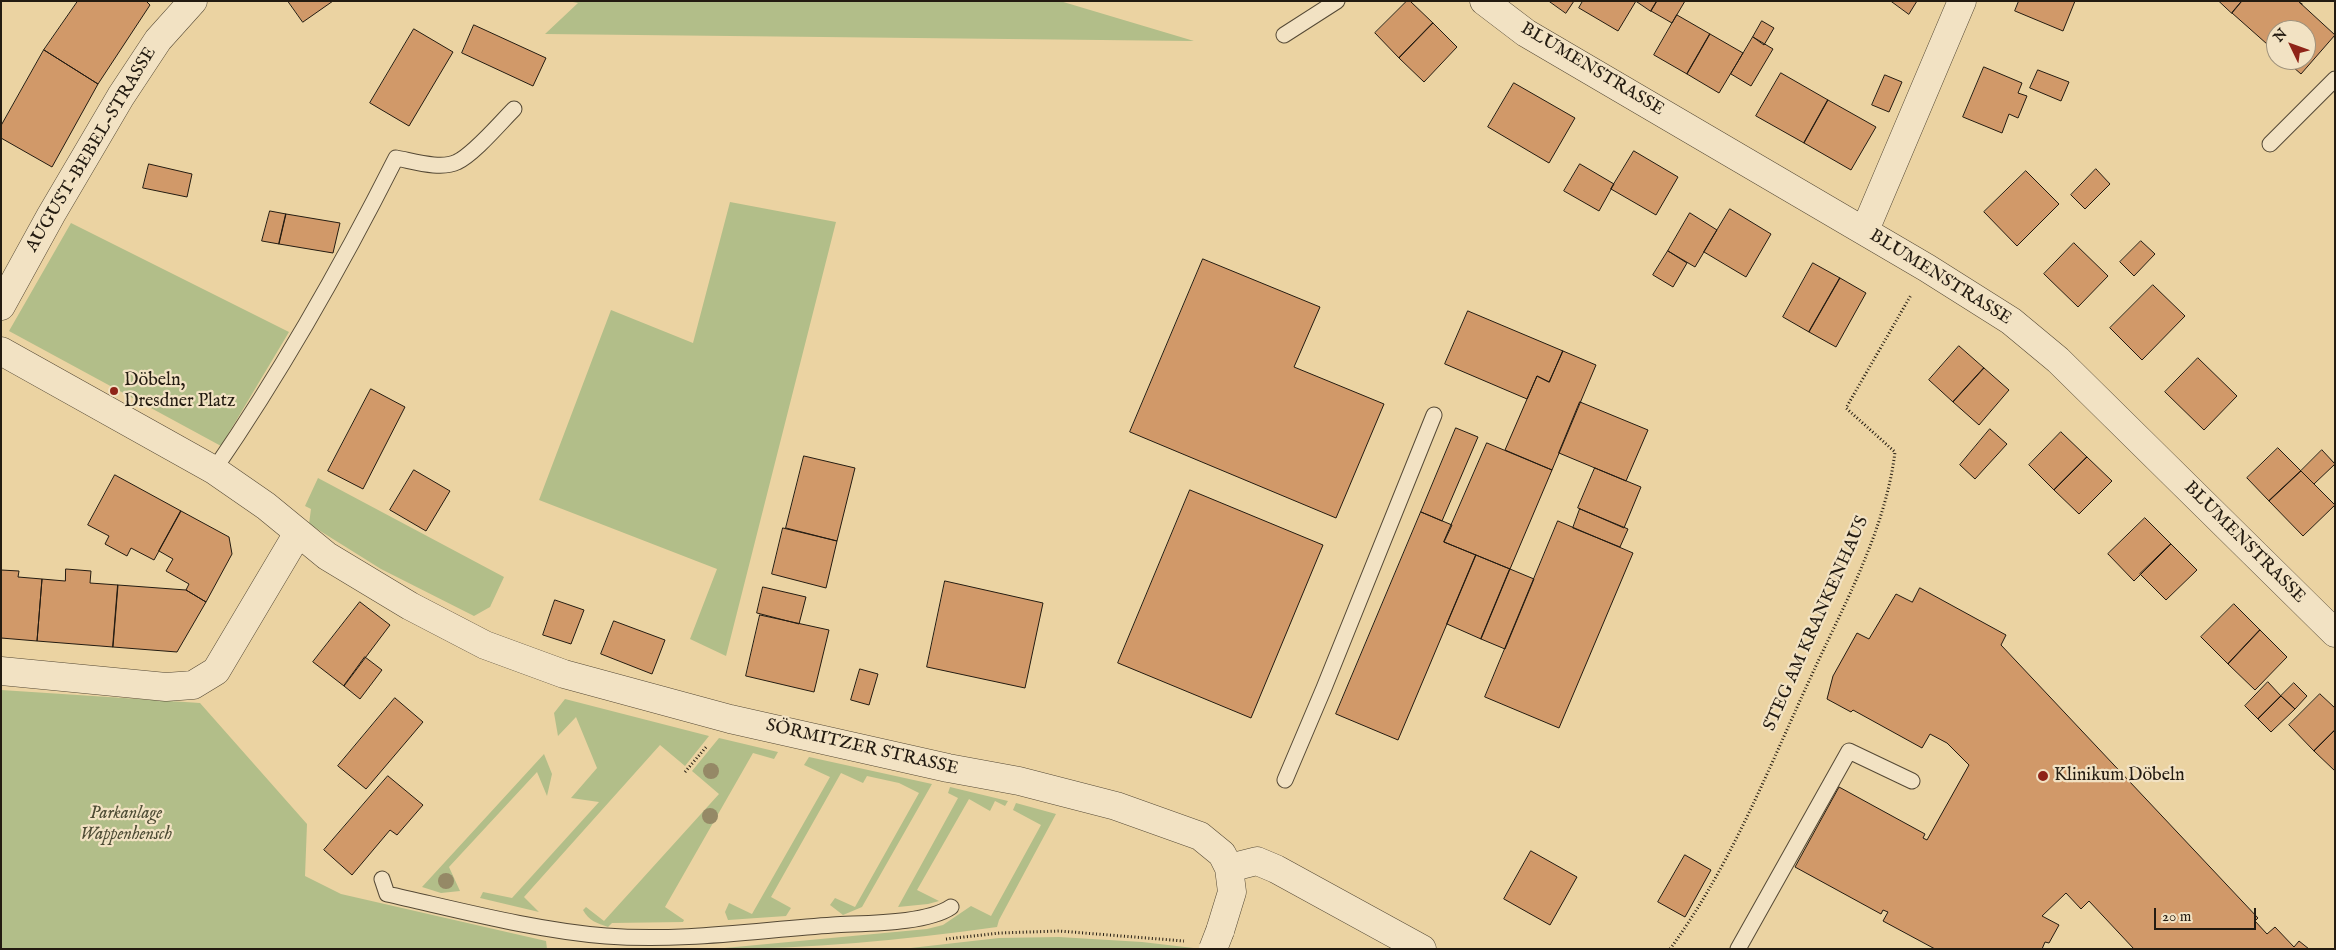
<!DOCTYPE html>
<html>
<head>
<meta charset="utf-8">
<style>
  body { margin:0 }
  #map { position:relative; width:2336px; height:950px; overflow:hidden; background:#ebd3a2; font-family:"IM FELL English",serif }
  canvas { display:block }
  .frame { position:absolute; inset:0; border:2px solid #231b11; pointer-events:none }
  .north { position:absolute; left:2266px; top:20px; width:50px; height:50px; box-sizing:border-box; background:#f2e2c3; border:1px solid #9f927c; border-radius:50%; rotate:312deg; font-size:14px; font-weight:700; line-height:20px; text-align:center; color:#231b11 }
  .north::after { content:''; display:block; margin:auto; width:18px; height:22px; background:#8f2418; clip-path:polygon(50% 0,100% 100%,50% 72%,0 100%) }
  .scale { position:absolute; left:2154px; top:908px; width:102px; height:22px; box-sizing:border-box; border:2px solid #231b11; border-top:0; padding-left:6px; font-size:15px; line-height:18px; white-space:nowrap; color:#231b11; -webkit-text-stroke:4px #f2e2c3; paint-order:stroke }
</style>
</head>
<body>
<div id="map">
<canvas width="2336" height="950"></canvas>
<div class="frame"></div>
<div class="north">N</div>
<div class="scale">20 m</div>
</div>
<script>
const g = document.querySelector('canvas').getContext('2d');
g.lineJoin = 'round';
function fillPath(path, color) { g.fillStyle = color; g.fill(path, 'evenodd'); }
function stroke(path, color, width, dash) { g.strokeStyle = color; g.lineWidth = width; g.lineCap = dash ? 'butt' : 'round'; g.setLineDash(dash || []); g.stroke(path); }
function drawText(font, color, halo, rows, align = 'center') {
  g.font = font + ' "IM FELL English",serif'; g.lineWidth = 4.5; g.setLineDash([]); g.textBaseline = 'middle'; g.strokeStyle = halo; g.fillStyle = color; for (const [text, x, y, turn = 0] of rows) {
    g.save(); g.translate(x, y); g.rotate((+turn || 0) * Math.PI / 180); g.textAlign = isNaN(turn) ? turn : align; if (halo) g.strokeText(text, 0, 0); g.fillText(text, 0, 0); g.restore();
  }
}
fillPath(new Path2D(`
  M568,1h492l134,40 -649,-7 33,-31z
  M730,202l106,20 -110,434 -36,-17 27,-70 -178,-69 72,-190 82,33z
  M71,223l218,109 -68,114 -212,-115z
  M318,478l186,99 -14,30 -16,9 -93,-47 -72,-45 2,-15 -6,-3z
  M1,690l199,13 107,121 -2,52 36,18 205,47 1,8h-546z
  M565,699l144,37 -24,30 -25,-21 -136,152 15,15 -59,-14 3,-6 29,6 87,-96 -28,-4 26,-30 -21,-51 -18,19 -4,-23z
  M719,738l59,14 -4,7 -21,-6 -88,154 19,13 -1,2 -71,1 -4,4c-11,-4 -19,-6 -25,-17l3,-3 18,14 115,-127 -27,-23z
  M544,754l8,20 -5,22 -10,-24 -88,95 11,24 -19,2 -19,-6z
  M809,757l123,27 -70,123 -19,8 -13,-10 5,-7 20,9 64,-114 -20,-10 -32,-7 -4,7 -22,-10 -70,124 20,11 -5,8 -58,4 -3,-8 4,-9 23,11 78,-137 -26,-12z
  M950,787l58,14 -3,5 -10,-5 -5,10 -21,-12 -52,91 22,11 -11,3 -30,3 60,-109 -10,-5z
  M1016,803l40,11 -57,106 -2,7c-95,13 -187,22 -283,22l213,-20 16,-4 28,-19 20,10 50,-91 -28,-15z
  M1059,937l83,5 60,7h-300l97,-11z`), '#b2be89');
const building = new Path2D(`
  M78,1h68l4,4 -52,79 -54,-34z
  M288,1h45l-30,21z
  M1407,1h3l23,22 -34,35 -24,-25z
  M1549,1h25l-8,12z
  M1583,1h53l-18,30 -39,-23z
  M1636,1h21l-6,10z
  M1657,1h28l-13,22 -21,-12z
  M1891,1h26l-8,13z
  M2019,1h56l-12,30 -48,-20z
  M2219,1h23l-10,12z
  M2242,1h56l37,34 -34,39 -16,-14h21v-30h-30v22l-44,-39z
  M1677,15l33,19 -23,40 -33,-19z
  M1762,21l12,7 -10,17 -11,-8z
  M1433,23l24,24 -33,35 -25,-24z
  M474,25l72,33 -13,28 -71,-33z
  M414,29l39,23 -44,74 -39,-23z
  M1710,34l33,19 -24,40 -32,-19z
  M1753,37l20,12 -22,37 -20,-12z
  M44,50l54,34 -46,83 -51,-29v-12z
  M1984,67l38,16 -4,10 9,3 -9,22 -9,-4 -7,19 -39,-16z
  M2038,70l31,12 -8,19 -31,-13z
  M1781,73l47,27 -24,43 -48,-27z
  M1885,75l17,7 -13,30 -17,-7z
  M1514,83l61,35 -26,45 -61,-36z
  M1828,100l48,27 -25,43 -47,-27z
  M1634,151l44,26 -22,38 -45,-26z
  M149,164l43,10 -5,23 -44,-9z
  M1580,164l34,20 -15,27 -35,-20z
  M2096,169l14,15 -25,25 -14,-14z
  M2026,171l33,33 -42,42 -33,-34z
  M1730,209l41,25 -25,43 -42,-25z
  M270,211l16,3 -7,30 -17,-3z
  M1690,213l27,17 -22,37 -27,-16z
  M286,214l54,9 -7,30 -54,-9z
  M2141,241l14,13 -21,22 -14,-14z
  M2074,243l34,33 -30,31 -34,-33z
  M1668,251l19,12 -14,24 -20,-12z
  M1203,259l117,48 -26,60 90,37 -48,114 -206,-86z
  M1813,263l27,15 -31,54 -26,-15z
  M1840,278l26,15 -30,54 -27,-15z
  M2153,285l32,31 -43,44 -32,-32z
  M1468,311l95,40 -14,31 -12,-6 -10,23 -82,-35z
  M1959,346l25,22 -31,34 -24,-22z
  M1563,351l33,14 -44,105 -47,-20 32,-74 12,6z
  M2198,358l39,38 -33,34 -39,-38z
  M1984,368l25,22 -30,35 -26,-23z
  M371,389l34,18 -42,82 -35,-18z
  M1580,402l68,28 -22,51 -67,-28z
  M1456,428l22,9 -36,84 -21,-9z
  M1990,429l17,15 -32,35 -15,-14z
  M2061,432l26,25 -33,33 -25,-25z
  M1487,443l65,27 -42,99 -66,-27z
  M2278,448l23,23 -32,30 -22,-23z
  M2322,450l13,14 -21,20 -13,-13z
  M804,456l51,12 -18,73 -51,-13z
  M2087,457l25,24 -33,33 -25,-24z
  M1595,468l46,19 -17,41 -46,-20z
  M414,470l36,21 -24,40 -36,-21z
  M2301,471l34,34 -32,31 -34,-35z
  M115,475l66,36 -27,49 -23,-12 -4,8 -22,-12 4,-8 -21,-11z
  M1190,490l133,55 -72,173 -133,-55z
  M1580,509l48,20 -8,18 -47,-19z
  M181,511l48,26 3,17 -26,48 -20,-12 3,-6 -23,-13 7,-12 -14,-8z
  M1421,512l31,13 -8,17 32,13 -78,185 -62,-26z
  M2145,518l26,26 -37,37 -26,-27z
  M1558,521l75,32 -74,175 -74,-31z
  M783,528l54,13 -11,47 -54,-14z
  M2171,544l26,26 -31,30 -26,-26z
  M1476,555l34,14 -29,70 -34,-15z
  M66,569l25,2 -1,12 28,2 -5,62 -76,-6 5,-62 23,2z
  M1510,569l24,10 -29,70 -24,-10z
  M1,570l18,1 -1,6 24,2 -5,62 -36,-3z
  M945,581l98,22 -18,85 -98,-21z
  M118,585l68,5 20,12 -29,50 -64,-5z
  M763,587l43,10 -7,27 -42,-11z
  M1920,588l86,47 -5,10 257,273 -3,3 12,13 8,-7 19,20 5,-6 10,8h-175l-45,-48 -8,8 -15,-16 -24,23 17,9 -10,18 -4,-1 -3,7h-107l-52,-28 5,-9 -5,-2 -2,4 -86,-47 44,-80 86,47 -2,4 4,2 42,-75 -22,-22 -17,-9 -8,14 -69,-38 -2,2 -24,-13 6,-23 24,-43 12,6 27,-45 16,8z
  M555,600l29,10 -13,34 -28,-9z
  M360,602l30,23 -46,61 -31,-24z
  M2234,604l26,26 -32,34 -27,-27z
  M760,615l69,15 -15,62 -68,-16z
  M614,621l51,19 -13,34 -51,-20z
  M2260,630l27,27 -32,33 -27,-26z
  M365,657l17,13 -22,29 -16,-13z
  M860,669l18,5 -9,31 -18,-5z
  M2268,682l13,14 -23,23 -13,-13z
  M2294,683l13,13 -12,13 -14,-13z
  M2320,694l15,14v22l-21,21 -25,-26z
  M2281,696l14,13 -24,23 -13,-13z
  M395,698l28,24 -57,67 -28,-23z
  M2335,730v41l-21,-20z
  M388,776l35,29 -26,30 -7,-5 -38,45 -28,-25z
  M1531,851l46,26 -27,48 -46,-26z
  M1685,855l26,15 -26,47 -27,-15z`);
fillPath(building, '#d19969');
stroke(building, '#231b11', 1);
const service = new Path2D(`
  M1284,35l53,-34
  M2270,144l65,-65
  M214,470c68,-99 128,-205 182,-312 17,3 45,12 61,4 17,-8 43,-39 57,-53
  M1285,780l39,-92 110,-273
  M382,879l5,15c72,16 146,36 219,42 76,6 152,-6 227,-11 32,-2 93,-1 118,-18
  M1738,949l111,-198 63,30`);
const minor = new Path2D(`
  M1484,1l42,32 401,235 84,53 47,39 277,273
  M1865,230l97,-229
  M1,306l50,-91 70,-119 37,-56 35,-39
  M1,351l213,119 52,36 61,50 83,50 75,39 79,29 166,45 218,49 71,13 97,25 84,30 22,18 7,14 28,-7 19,8 146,80
  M1,671l165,16 27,-2 23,-14 82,-138
  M1220,931l12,-39 -3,-24`);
stroke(service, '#554935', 17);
stroke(minor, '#554935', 29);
stroke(new Path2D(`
  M2301,4l2,-3
  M685,772l22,-26
  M946,939l54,-6 59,-2 125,10
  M1670,949c60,-82 97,-177 139,-268 33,-73 76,-148 86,-229l-49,-44 65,-113`), '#231b11', 3, [1, 2.5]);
stroke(service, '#f2e2c3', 15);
stroke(minor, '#f2e2c3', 28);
const minorBridge = new Path2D(`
  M1213,949l7,-18`);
stroke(minorBridge, '#554935', 29, []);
stroke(minorBridge, '#f2e2c3', 28);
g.fillStyle = '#958966';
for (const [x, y] of [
  [711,771],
  [710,816],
  [446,881]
]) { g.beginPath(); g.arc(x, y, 8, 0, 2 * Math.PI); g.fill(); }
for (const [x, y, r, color] of [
  [114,391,5,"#8f2418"],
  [2043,776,6,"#8f2418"]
]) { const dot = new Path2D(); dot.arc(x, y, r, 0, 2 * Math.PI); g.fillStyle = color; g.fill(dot); stroke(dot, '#f2e2c3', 2); }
drawText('18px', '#231b11', '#f2e2c3', [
  ["BLUMENSTRASSE",1592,70,31],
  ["AUGUST-BEBEL-STRASSE",92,150,-59],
  ["BLUMENSTRASSE",1940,278,32],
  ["BLUMENSTRASSE",2244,543,45],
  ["STEG AM KRANKENHAUS",1817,624,-66],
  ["SÖRMITZER STRASSE",862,748,13]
]);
drawText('18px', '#231b11', '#f2e2c3', [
  ["Döbeln,",124,381],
  ["Dresdner Platz",124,402],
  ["Klinikum Döbeln",2054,776]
], 'left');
drawText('italic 18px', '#4e4c35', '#f2e2c3', [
  ["Parkanlage",126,814],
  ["Wappenhensch",126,835]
]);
</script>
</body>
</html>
